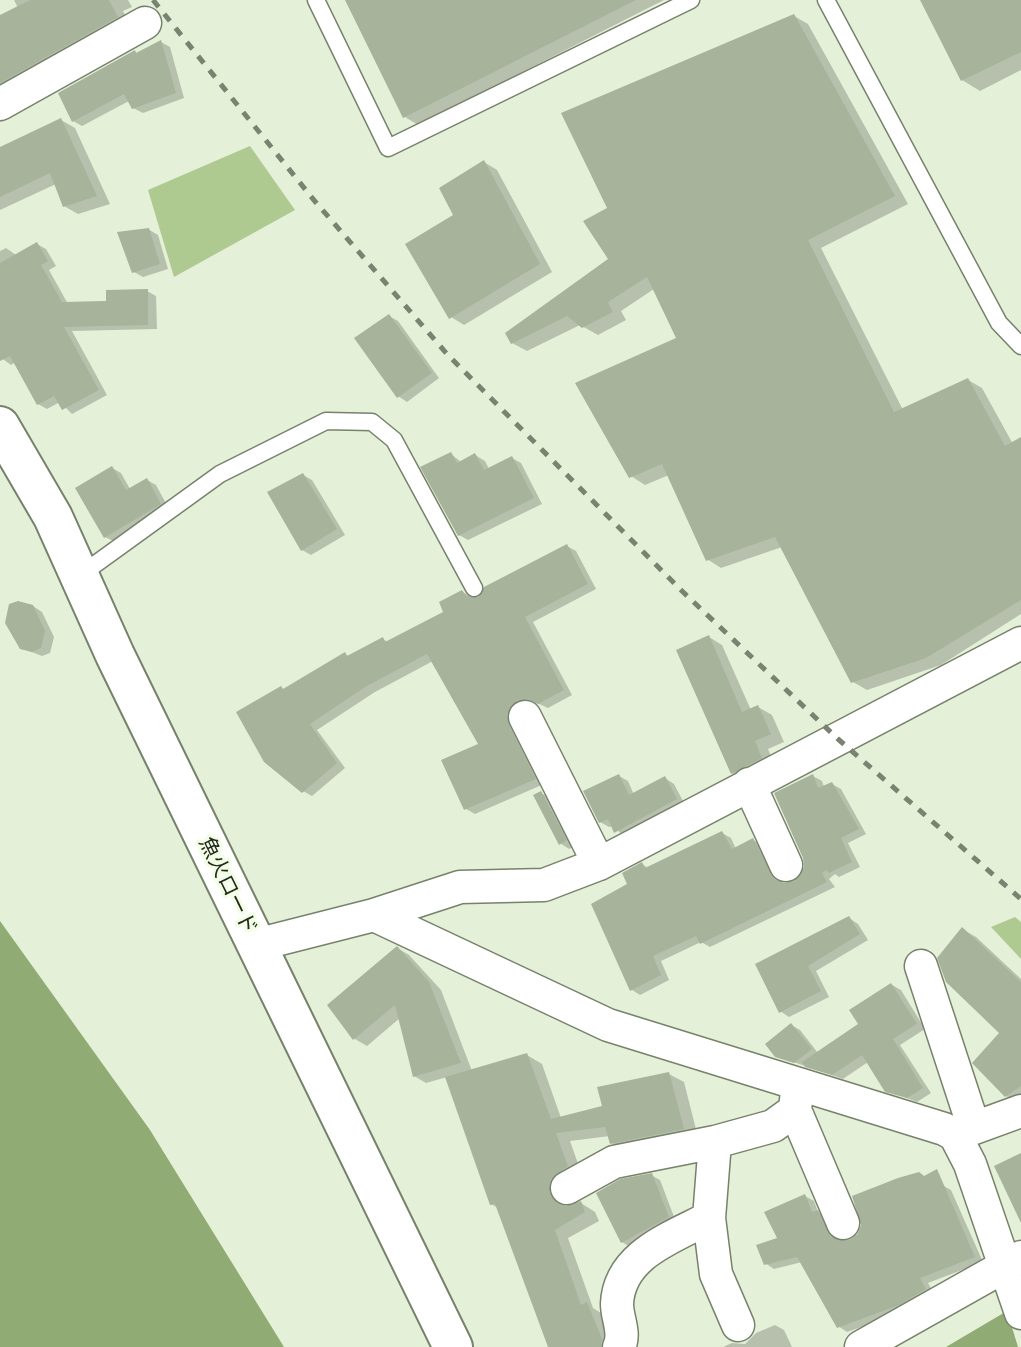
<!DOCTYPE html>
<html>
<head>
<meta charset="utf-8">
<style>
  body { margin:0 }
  canvas { display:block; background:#e4f0d7 }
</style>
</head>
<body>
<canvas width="1021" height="1347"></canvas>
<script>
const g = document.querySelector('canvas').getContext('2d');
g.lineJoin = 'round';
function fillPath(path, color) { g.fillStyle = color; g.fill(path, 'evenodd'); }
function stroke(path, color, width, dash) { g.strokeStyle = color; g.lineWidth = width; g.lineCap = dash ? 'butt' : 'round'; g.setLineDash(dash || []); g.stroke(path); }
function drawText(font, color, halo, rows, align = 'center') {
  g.font = font + ' Signika,"Noto Sans JP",sans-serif'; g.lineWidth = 6; g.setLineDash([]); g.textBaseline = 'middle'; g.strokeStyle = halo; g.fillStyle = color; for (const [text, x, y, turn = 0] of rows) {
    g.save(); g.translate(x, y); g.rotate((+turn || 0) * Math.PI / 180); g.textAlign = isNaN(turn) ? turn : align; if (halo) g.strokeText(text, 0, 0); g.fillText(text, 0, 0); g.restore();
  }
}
fillPath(new Path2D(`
  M250,146l45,64 -121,67 -26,-87z
  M1015,917l6,5v37l-30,-32z`), '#afca91');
fillPath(new Path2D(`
  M0,921l150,209 134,217h-284z
  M1007,1311l11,36h-72z`), '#90ab73');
fillPath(new Path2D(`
  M14,0h114l4,7 -9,4 7,14 -130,75v-83l18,-9z
  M349,0h315l-246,125 -13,-8z
  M925,0h96v70l-41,21 -18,-11z
  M794,16l14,8 100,180 -87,44 82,162 65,-30 14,8 31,56 8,-5v175l-80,51 -74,25 -14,-8 -71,-135 -61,21 -14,-9 -38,-84 -24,10 -14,-9 47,-137 -24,-50 -33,22 5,9 -28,15 -18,-10 -53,26 -15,-8 98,-83 -1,-51z
  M161,42l9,5 14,51 -41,15 -10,-5 -4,-7 -47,25 -9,-5 62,-69 3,2z
  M61,120l14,8 35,76 -32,10 -14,-8 -8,-22 -56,26v-61z
  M484,162l13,8 55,102 -88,53 -13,-8 5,-102z
  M148,229l10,6 10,34 -25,8 -9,-5z
  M37,244l9,5 10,17 -7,4 19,34 40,-1 39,-12 9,5 1,33 -85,2 35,64 -35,19 -12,-12 -13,7 -9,-5 -22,-42 -5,3 -11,-8v-106l6,-3 10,7z
  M389,316l9,5 41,57 -32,24 -9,-6z
  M451,454l10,8 14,-7 10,6 4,8 23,-11 9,5 21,41 -74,36 -9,-5z
  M112,468l9,5 9,16 17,-9 9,5 13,24 -54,33 -10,-5z
  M303,475l9,5 33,55 -34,20 -9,-5z
  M567,546l9,5 20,38 -63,33 39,73 -24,13 -11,-5 -10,2 17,79 -69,30 -9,-5 14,-65 -47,-83 -58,31 -58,38 28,38 -33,28 -9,-5 -22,-103 4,2 60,-36 5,3 33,-18 5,3 58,-30 16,-20 17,7z
  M33,606l9,6 12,25 -4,16 -8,3 -21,-8z
  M709,637l13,8 29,65 7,-3 14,8 12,27 -16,7 7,17 -29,15 -14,-8z
  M619,776l9,5 6,14 31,-17 9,6 11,21 -60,32 -12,-11 -4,1 -9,-5z
  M813,776l9,5 2,6 8,-3 9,5 25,45 -18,9 12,24 -21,10 -4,-3 -6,5 6,8 -125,60 -9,-5 -40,19 8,19 -29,15 -8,-5 -3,-105 13,-21 6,4 74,-35 9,5 5,11 17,-9 9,5 21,40 11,-1 9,-8z
  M541,793l9,5 25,48 -6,3 -9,-6z
  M849,918l9,6 10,16 -52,31 13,26 -40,20 -9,-6 -23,-46z
  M962,929l14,8 45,42v125l-15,-8 -4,-64z
  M397,948l12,7 32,35 31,81 55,-16 15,9 19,54 43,-11 65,-33 15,8 14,55 -72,14 -14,-8 -2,-7 -40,5 12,34 -17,12v19l16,-3 14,9 4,9 -31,17 25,70 8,5 15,34h-67l-51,-139 -7,-4 -44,-127 -21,6 -12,-7 -14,-58 -33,28 -12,-7 -25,-34z
  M892,985l9,5 24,39 -25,16 31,48 -14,9 -31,-12 -18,-28 -25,17 -67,-23 15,-31 9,5 18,23 42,-29z
  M651,1175l9,5 16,42 -46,25 -8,-5z
  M942,1185l9,5 32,72 -55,21 6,11 -36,20 -51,18 -9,-6 -36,-64 -28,7 -9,-6 40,-67 9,5 4,11 9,5 8,21 7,5z
  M775,1325l9,5 8,17h-69l9,-4 13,1 11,-11z`), '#0003');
fillPath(new Path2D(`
  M30,0h79l9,17 -118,66v-68z
  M345,0h291l-233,118z
  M920,0h101v52l-60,29z
  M794,14l101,182 -87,44 86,172 74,-34 37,68 16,-9v163l-95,58 -75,25 -76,-146 -69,24 -44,-97 -33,14 -54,-95 101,-45 -29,-61 -39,25 5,10 -31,16 -15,-12 -56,28 -6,-11 103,-74 -25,-38 24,-13 -46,-95z
  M161,40l15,53 -44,16 -8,-15 -52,28 -14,-29 77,-43 1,3z
  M61,118l36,78 -34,11 -13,-34 -50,24v-50z
  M484,160l56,104 -91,55 -44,-75 48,-29 -14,-27z
  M149,228l11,36 -28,9 -15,-41z
  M37,242l11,19 -7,4 21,37 44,-1v-11l42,-1v36l-84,2 35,63 -37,20 -8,-14 -17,9 -27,-49 -10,5v-98z
  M389,314l43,59 -35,25 -43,-60z
  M451,452l6,11 18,-10 9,17 28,-14 22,42 -76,38 -38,-69z
  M112,466l14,24 21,-12 14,26 -57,34 -29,-50z
  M303,473l34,56 -36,22 -34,-59z
  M567,544l21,40 -63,33 39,73 -26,14 -11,-5 -10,1 -10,15 2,10 27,54 -72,31 -23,-50 37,-16 -51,-90 -62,33 -55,37 27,39 -35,30 -38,-31 -28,-50 45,-26 2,3 62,-37 2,4 36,-19 2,5 58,-30 -4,-10 23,-12 4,6 12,1 6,-10z
  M18,601l15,4 12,26 -4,17 -9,4 -12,-3 -15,-26 4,-19z
  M709,635l33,77 16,-7 13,29 -16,7 7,17 -31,16 -55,-124z
  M619,774l10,21 36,-19 12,23 -63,34 -6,-14 -9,4 -16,-32z
  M813,774l5,14 14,-6 27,47 -18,9 11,24 -23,11 -3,-3 -4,3 5,9 -127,62 -4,-8 -43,20 8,19 -31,16 -39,-87 36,-20 -5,-11 20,-11 3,6 77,-37 10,18 21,-11 22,41 9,4 10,-2 10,-14 -1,-9 -29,-65z
  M541,791l26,49 -8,5 -26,-50z
  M849,916l11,18 -52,32 13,25 -42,22 -24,-49z
  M962,927l59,55v104l-16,11 -33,-34 27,-30 -53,-51 -9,-24z
  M397,946l32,36 32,81 -48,14 -18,-72 -42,35 -26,-35z
  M891,983l26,41 -24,15 30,49 -16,10 -22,-6 -23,-37 -30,20 -27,-8 -3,-5 56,-38 -9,-14z
  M791,1023l21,26 -18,14 -19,-6 -10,-13z
  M527,1053l24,66 51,-13 -5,-19 72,-15 15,57 -74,15 -5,-17 -49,6 12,33 -17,13v17l15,10 15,-5 4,11 -30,18 26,75 6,-3 15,37 -1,8h-53l-53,-143 -5,1 -45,-128z
  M1021,1153v70l-27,-57z
  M937,1169l38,88 -55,21 6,11 -27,16 -62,23 -40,-71 -33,8 -8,-20 21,-7 -13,-26 41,-18 7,18 6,-2 13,27 19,3 7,-5 4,-10 -9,-29 46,-18 21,-6 5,4z
  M652,1173l17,44 -48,26 -25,-50 24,-14z`), '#a7b39b');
const lane = new Path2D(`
  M316,0l72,148 303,-148
  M826,0l173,323 22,23
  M79,576l141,-102 106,-53 46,1 22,18 80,148`);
const street = new Path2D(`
  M0,104l145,-81
  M525,717l74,147
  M749,784l37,81
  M374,915l86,-28 84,-2 55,-21 422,-221
  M256,945l118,-30 234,110 336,104 11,6 15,29 51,149
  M921,966l53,162
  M797,1090l-2,20 48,113
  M955,1135l66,-24
  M567,1188l47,-26 101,-20
  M738,1325l-22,-51 -7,-56 6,-76 58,-16 22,-16
  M619,1347c7,-14 -2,-28 -2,-43 2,-49 54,-66 92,-86
  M861,1347l160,-90`);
const secondary = new Path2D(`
  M0,426l53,91 62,138 338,692`);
stroke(lane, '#77826b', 19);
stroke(street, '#77826b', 35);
stroke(secondary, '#77826b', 42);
stroke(lane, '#fff', 16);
stroke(street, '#fff', 32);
stroke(secondary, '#fff', 38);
stroke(new Path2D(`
  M153,0l160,199 134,155 235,237 156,148 183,160`), '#7a8271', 5, [9, 9]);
drawText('21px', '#23271e', '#f1fee4', [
  ["魚火ロード",227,886,64]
]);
</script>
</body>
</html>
